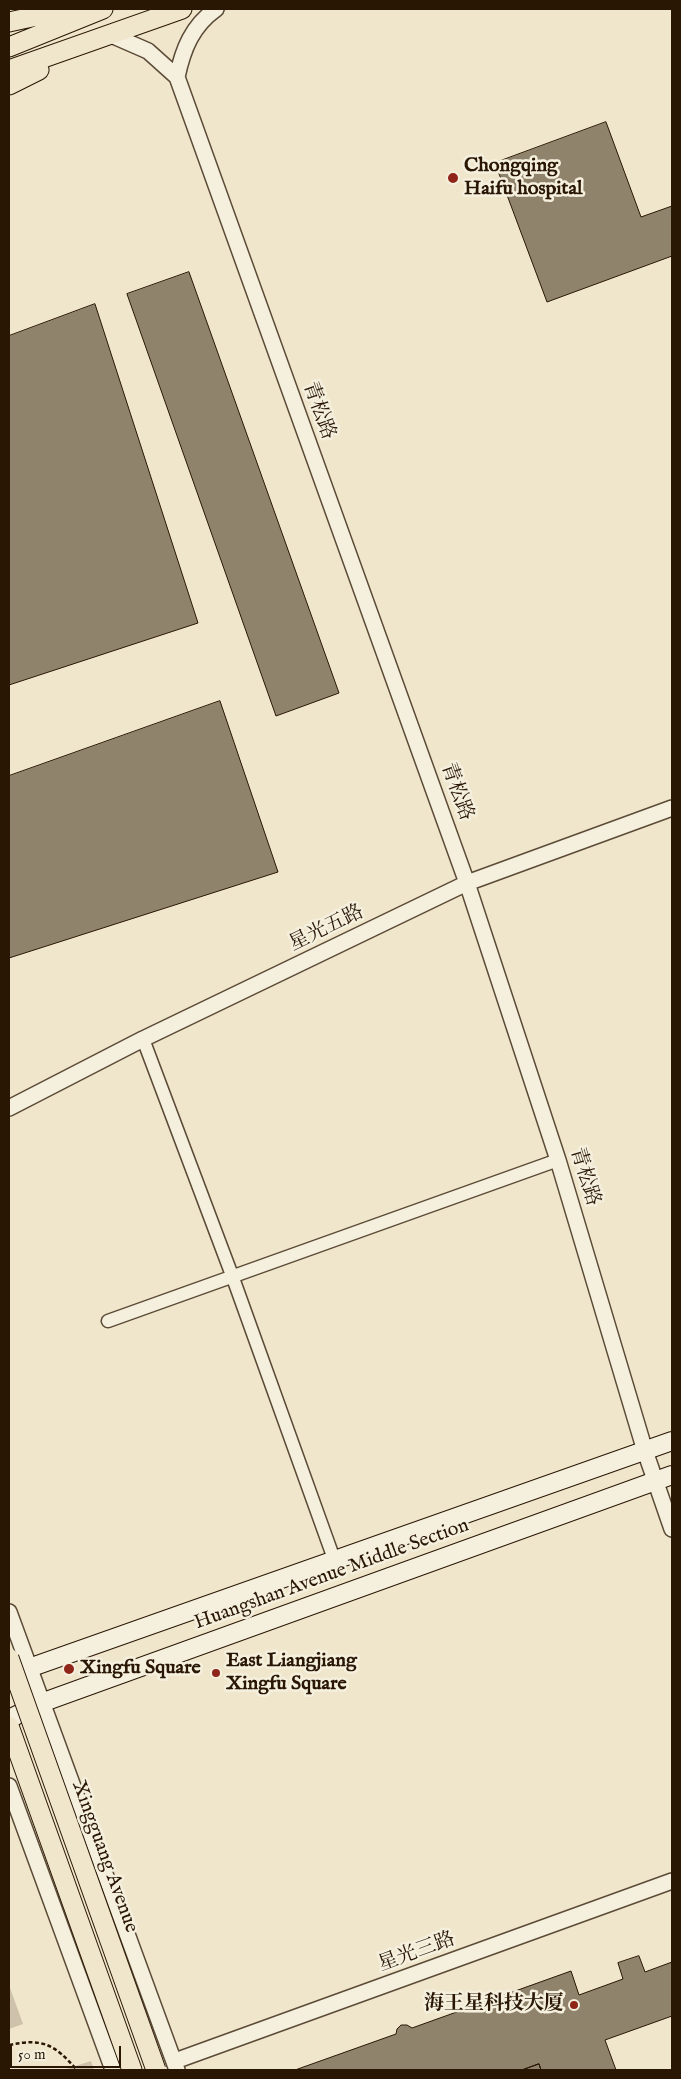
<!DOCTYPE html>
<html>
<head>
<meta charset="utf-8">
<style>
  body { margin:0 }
  #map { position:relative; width:681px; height:2079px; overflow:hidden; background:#f0e6cc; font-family:"IM FELL English",serif }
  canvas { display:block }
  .frame { position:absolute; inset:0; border:10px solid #291704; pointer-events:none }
  .scale { position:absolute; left:10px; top:2046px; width:111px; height:22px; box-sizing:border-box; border:2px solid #291704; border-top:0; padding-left:6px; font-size:15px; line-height:18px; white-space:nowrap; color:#291704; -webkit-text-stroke:4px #f5efde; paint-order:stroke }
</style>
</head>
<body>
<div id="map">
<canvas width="681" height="2079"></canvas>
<div class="frame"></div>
<div class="scale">50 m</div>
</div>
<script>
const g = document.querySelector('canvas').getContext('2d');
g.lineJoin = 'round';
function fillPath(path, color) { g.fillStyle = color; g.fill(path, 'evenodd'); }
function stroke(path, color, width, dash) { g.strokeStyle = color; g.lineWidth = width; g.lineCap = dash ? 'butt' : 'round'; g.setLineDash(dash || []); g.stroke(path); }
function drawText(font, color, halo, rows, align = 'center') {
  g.font = font + ' "IM FELL English","Noto Serif SC",serif'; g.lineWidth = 5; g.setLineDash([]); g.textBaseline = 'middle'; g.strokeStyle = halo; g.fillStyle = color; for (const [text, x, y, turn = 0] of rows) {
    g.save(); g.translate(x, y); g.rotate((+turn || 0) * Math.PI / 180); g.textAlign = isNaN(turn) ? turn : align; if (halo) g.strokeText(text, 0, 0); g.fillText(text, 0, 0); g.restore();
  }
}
fillPath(new Path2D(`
  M9,1985l14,39 -14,5z
  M91,2061l3,9h-31z`), '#cec3aa');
const building = new Path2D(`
  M606,122l35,95 31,-11v50l-125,46 -52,-139z
  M189,272l150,421 -63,23 -149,-422z
  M95,304l103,319 -189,62v-349z
  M220,701l58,171 -269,86v-182z
  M639,1956l6,16 27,-10v54l-67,24 11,30h-75l-2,-6 -17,6h-227l101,-36 1,-5 4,-4h6l5,3 159,-57 8,24 44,-16 -5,-16z
  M539,2064l2,6h-19z`);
fillPath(building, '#90836c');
stroke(building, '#291704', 1);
const minor = new Path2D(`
  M143,1039l90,239 101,281
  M108,1321l450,-161`);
const tertiary = new Path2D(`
  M109,34l39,17 29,26c6,-28 15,-51 39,-68
  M177,77l290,806 91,277 87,291 27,78
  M9,1108l134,-69 324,-156 205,-75
  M9,1612l168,458
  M9,1786l104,284
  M175,2061l497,-180`);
const secondary = new Path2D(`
  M9,1678l20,-10 643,-227
  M9,1719l32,-16 631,-228`);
const primary = new Path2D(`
  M9,22l60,-13
  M9,47l94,-38
  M9,70l173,-61
  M9,85l30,-15
  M9,1726l123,344`);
stroke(minor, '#5b4b36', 15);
stroke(tertiary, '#5b4b36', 18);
stroke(secondary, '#291704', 20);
stroke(primary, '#291704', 21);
stroke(new Path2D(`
  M9,2045c34,-7 45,-1 68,25`), '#291704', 2.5, [4, 2.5]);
stroke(minor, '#f5efde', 12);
stroke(tertiary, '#f5efde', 15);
stroke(secondary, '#f5efde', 18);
stroke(primary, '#f0e6cc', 19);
const primaryBridge = new Path2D(`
  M9,1658l147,412`);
stroke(primaryBridge, '#291704', 21, []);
stroke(primaryBridge, '#f0e6cc', 19);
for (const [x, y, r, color] of [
  [453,178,6,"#8f2418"],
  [69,1669,6,"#8f2418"],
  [216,1673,5,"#8f2418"],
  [574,2005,5,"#8f2418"]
]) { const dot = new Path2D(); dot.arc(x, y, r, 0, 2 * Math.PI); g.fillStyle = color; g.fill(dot); stroke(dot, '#f5efde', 2); }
drawText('bold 20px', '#291704', '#f5efde', [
  ["Chongqing",464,167],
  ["Haifu hospital",464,190],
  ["East Liangjiang",226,1662],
  ["Xingfu Square",226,1685],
  ["Xingfu Square",80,1669],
  ["海王星科技大厦",564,2005,"right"]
], 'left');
drawText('20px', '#291704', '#f5efde', [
  ["青松路",318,411,70],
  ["青松路",456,792,70],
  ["星光五路",327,929,-26],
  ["青松路",584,1177,73],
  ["Huangshan Avenue Middle Section",332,1575,-20],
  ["Xingguang Avenue",104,1857,70],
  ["星光三路",417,1953,-20]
]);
</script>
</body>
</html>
